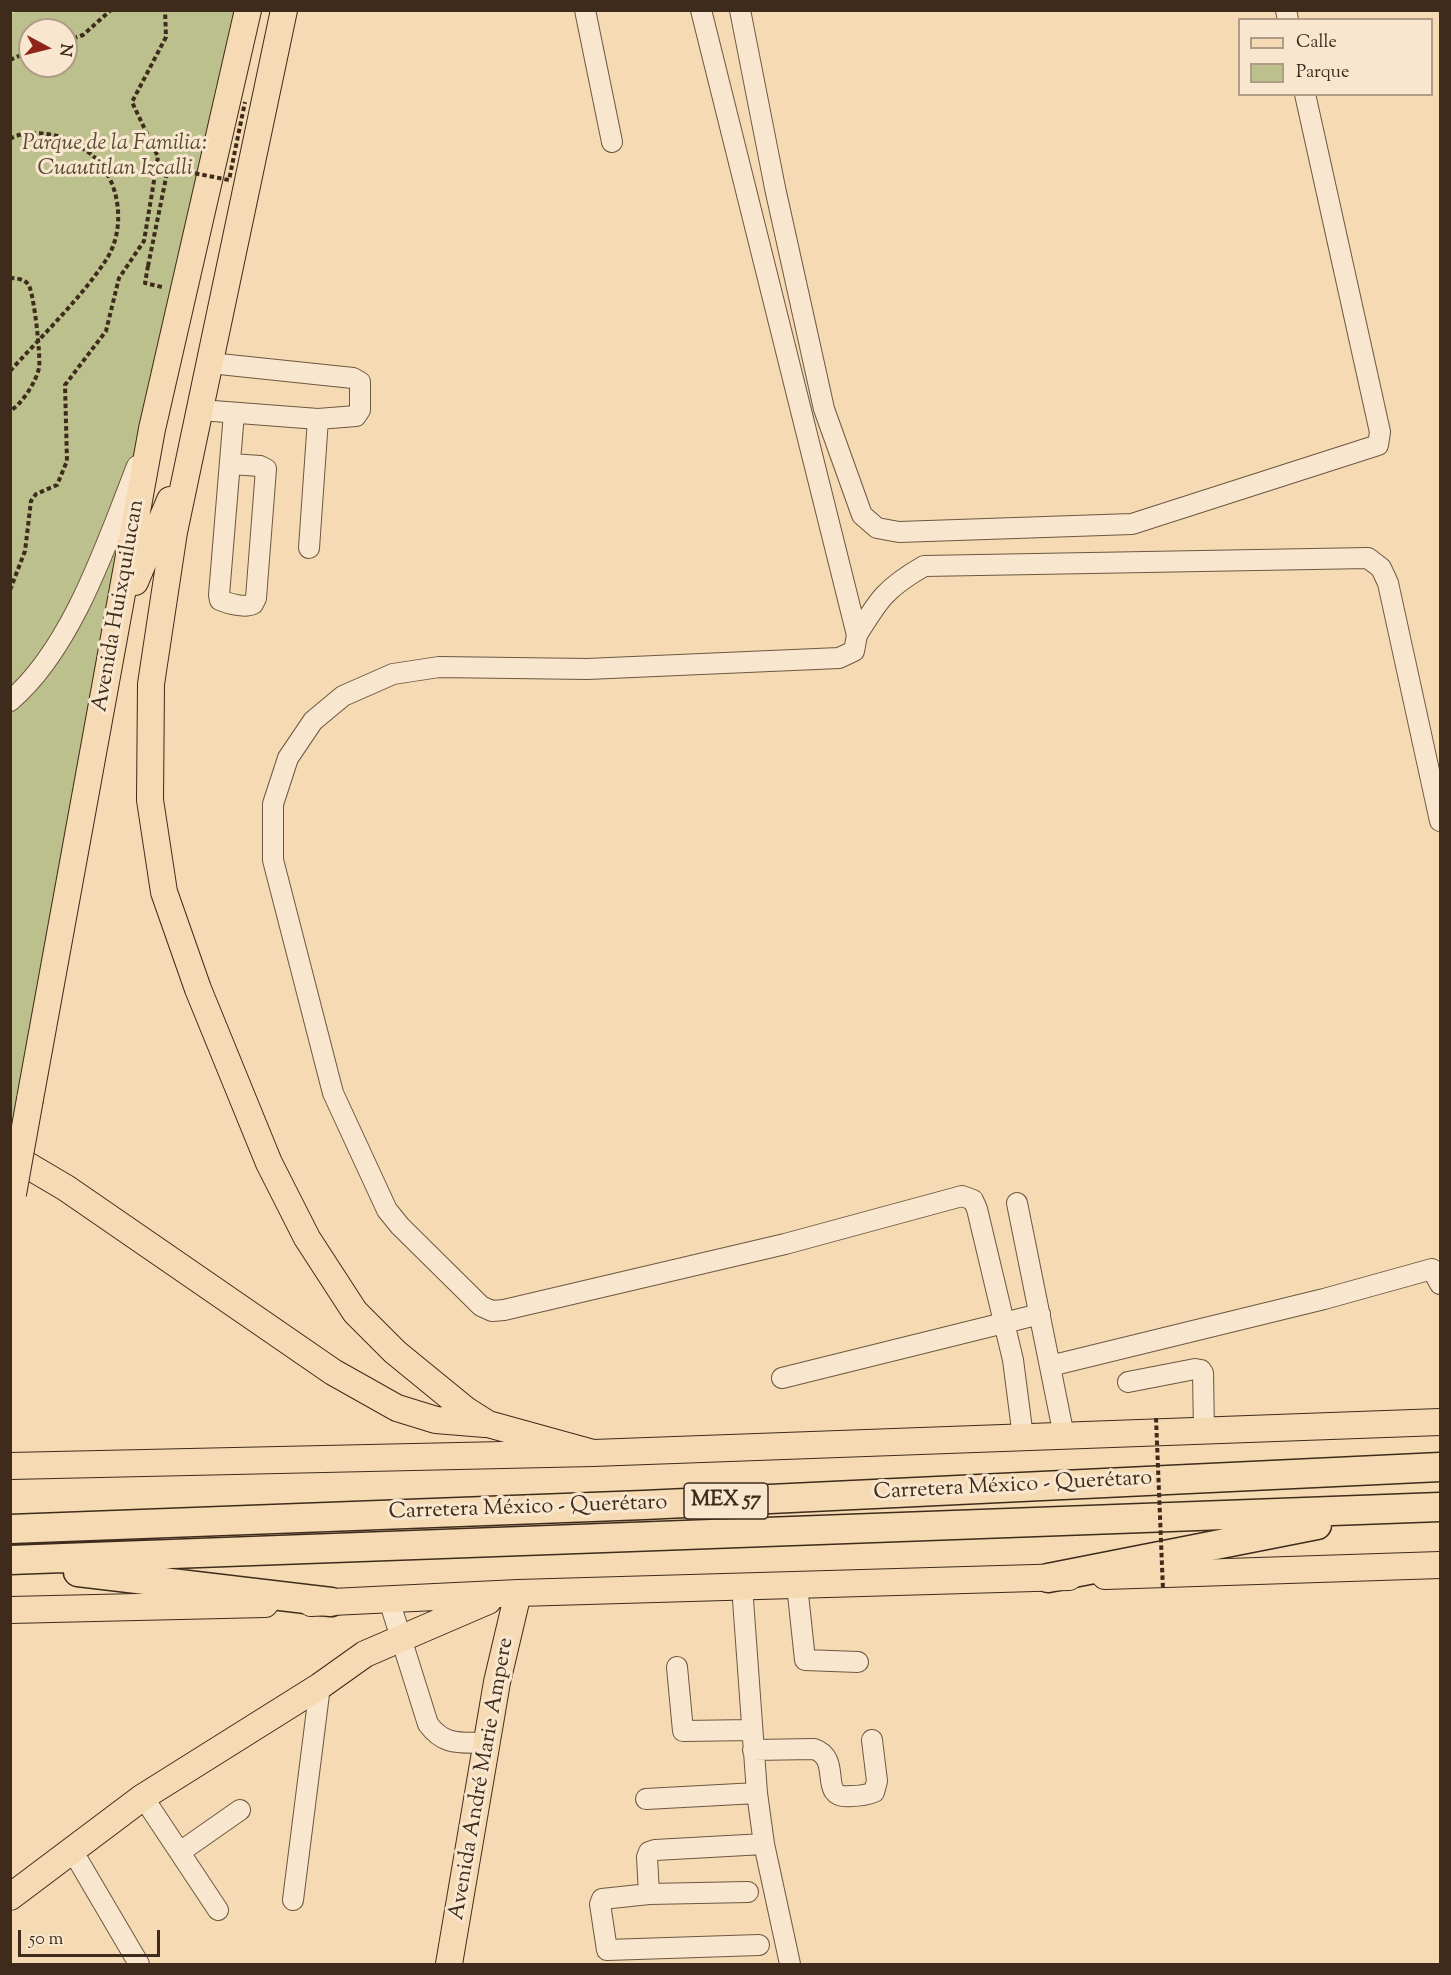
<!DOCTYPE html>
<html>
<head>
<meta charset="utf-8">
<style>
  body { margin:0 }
  #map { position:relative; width:1451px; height:1975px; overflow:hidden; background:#f5dab3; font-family:"Sorts Mill Goudy",serif }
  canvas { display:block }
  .frame { position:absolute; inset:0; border:12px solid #3e2b1b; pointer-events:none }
  .legend { position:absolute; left:1238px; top:18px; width:195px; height:78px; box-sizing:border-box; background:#f8e7ce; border:2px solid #ae9c86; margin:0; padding:8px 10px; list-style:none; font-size:18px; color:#3e2b1b }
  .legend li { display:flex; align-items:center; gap:12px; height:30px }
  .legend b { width:30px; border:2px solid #ae9c86 }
  .north { position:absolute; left:18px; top:18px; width:60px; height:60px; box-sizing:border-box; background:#f8e7ce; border:2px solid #ae9c86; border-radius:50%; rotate:97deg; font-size:16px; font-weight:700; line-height:24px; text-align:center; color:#3e2b1b }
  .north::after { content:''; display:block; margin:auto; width:21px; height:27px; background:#8f2418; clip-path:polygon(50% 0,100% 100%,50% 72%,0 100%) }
  .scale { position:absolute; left:18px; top:1930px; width:142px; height:27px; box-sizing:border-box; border:3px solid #3e2b1b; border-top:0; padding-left:8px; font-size:18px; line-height:21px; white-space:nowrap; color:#3e2b1b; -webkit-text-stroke:4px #f8e7ce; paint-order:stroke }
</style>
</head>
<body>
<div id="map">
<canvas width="1451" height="1975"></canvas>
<div class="frame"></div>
<ul class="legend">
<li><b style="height:8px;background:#f5dab3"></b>Calle</li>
<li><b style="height:16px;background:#bcc08c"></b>Parque</li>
</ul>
<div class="north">N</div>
<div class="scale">50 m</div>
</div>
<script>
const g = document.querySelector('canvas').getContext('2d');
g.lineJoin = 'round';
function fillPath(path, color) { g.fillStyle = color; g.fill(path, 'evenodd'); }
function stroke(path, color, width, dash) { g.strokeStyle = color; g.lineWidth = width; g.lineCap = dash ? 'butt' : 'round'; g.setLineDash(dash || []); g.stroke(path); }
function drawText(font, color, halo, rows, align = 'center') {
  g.font = font + ' "Sorts Mill Goudy",serif'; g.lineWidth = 6; g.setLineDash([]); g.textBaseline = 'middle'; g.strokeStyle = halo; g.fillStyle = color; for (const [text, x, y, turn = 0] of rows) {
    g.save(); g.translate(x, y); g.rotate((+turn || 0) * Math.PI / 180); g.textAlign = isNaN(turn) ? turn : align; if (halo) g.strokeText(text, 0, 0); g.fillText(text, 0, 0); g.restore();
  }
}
fillPath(new Path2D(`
  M19,10l232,1 -240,1162v-1159zM30,30h36v36h-36z`), '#bcc08c');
const minor = new Path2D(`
  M585,10l27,132
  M701,10l156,625 -3,16 -15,7 -252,11 -148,-2 -46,7 -50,22 -30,25 -25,37 -15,46v56l60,233 54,117 13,16 81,80 11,5 12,-1 281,-66 177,-48 11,4 4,9 36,151 10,77
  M740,10l35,178 49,221 38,106 15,13 22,4 233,-8 246,-79 2,-13 -75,-338
  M1286,10l2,10
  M210,363l143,15 7,4v28l-4,6 -38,3
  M200,410l118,9 -9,129
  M231,464l29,2 6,3 -10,129 -3,6c-8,4 -24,0 -33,-4l-1,-5 15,-182
  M857,635c22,-36 29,-47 67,-69l444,-8 13,10 7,15 52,238
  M10,701c62,-52 98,-161 127,-235
  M1017,1203l47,233
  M1050,1366l274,-67 108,-30 8,15
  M782,1378l258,-64
  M1128,1382l67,-13 6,1 2,3 1,58
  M797,1585l8,75 53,2
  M742,1586l15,207 7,51 26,120
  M389,1600l39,124c17,23 33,18 59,19
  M677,1667l6,64 69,-1
  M753,1750l61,-1c30,10 2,51 37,47 8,0 16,-1 23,-4l3,-11 -5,-41
  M143,1797l75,113
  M646,1799l111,-6
  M72,1850l67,114
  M180,1852l60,-42
  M748,1892l-99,2 -2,-37 2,-5 6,-2 109,-6
  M649,1894l-47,5 -2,5 7,46 152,-5
  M293,1900l27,-214`);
const major = new Path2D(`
  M284,10l-110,522 -23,152 -1,116 14,92 34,97 71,174 38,75 48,74 40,40 71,58 22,14 105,29
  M135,582l35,-82
  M30,1099l122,-670 96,-419
  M10,1155l56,33 267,184 64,36 39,12 49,4
  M10,1466l583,-13 847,-31
  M1105,1576l335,-11
  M311,1603l207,-10 551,-16
  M10,1610l255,-6
  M10,1897l133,-100 177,-111 45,-32 123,-53
  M449,1964l48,-282 21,-89`);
const highway = new Path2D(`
  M10,1529l634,-24 796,-38
  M10,1560l1430,-53
  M78,1572l253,30
  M1048,1578l269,-53`);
stroke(minor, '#6c5741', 22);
stroke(major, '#3e2b1b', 28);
stroke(highway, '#3e2b1b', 31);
stroke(new Path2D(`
  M66,41l17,-6 28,-25
  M10,60l20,-9
  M10,139c15,-10 48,-6 62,3 6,4 14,8 20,13 28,24 35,73 14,105 -24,37 -66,78 -96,111
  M148,266l-3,17 17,4
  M10,278c6,0 14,1 18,6 6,7 13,74 11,84 -3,14 -17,36 -29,43
  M10,590l15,-39 6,-50 5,-7 21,-9 10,-24 -2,-76 41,-54 13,-53 25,-37 14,-84 -26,-55 34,-65 -1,-27`), '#3e2b1b', 4, [4.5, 3]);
stroke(minor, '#f8e7ce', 20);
stroke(major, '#f5dab3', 26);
stroke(highway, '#f5dab3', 28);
const majorBridge = new Path2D(`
  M13,1194l17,-95`);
stroke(majorBridge, '#3e2b1b', 28, []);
stroke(new Path2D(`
  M148,266l20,-98 61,12 16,-78
  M1156,1418l7,172`), '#3e2b1b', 4, [4.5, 3]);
stroke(majorBridge, '#f5dab3', 26);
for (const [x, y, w] of [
  [726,1501,84]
]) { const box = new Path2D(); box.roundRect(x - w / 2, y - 18, w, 36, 4.5); g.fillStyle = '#f8e7ce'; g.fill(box); stroke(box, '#3e2b1b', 1.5); }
drawText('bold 21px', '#3e2b1b', null, [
  ["MEX 57",726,1501]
]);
drawText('italic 22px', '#574932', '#f8e7ce', [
  ["Parque de la Familia:",115,145],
  ["Cuautitlan Izcalli",115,170]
]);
drawText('22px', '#3e2b1b', '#f8e7ce', [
  ["Avenida Huixquilucan",120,606,-80],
  ["Carretera México - Querétaro",1013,1487,-3],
  ["Carretera México - Querétaro",528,1509,-2],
  ["Avenida André Marie Ampere",483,1779,-80]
]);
</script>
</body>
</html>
